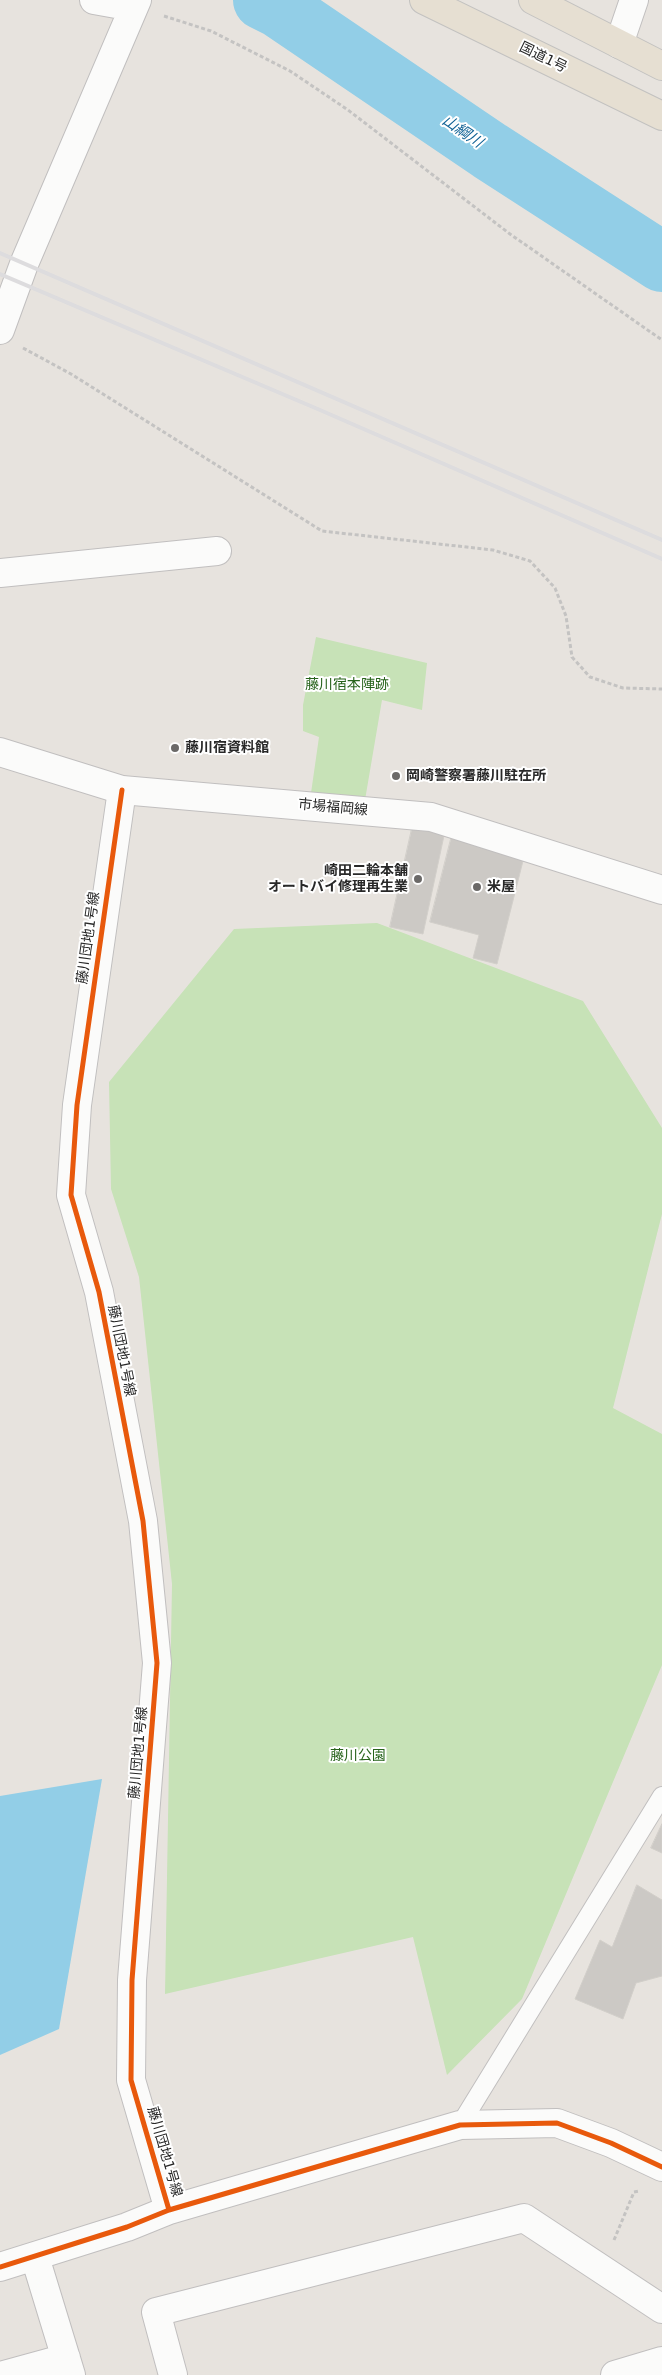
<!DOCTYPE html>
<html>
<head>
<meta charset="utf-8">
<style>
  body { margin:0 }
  canvas { display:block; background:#e7e3de }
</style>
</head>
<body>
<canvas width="662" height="2375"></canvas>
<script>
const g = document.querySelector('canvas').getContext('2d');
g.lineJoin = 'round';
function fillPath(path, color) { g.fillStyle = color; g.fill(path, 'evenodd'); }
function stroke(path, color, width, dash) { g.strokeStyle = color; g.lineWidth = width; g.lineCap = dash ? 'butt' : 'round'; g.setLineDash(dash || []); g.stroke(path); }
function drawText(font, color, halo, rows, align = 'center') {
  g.font = font + ' "DejaVu Sans","Noto Sans JP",sans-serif'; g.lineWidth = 4; g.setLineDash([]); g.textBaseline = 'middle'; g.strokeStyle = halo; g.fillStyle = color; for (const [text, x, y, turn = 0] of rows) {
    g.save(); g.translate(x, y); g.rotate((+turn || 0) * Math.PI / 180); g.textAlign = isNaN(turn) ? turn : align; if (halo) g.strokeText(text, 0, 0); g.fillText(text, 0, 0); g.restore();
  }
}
fillPath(new Path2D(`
  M316,637l111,26 -5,47 -40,-10 -17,100 -54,-7 8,-56 -16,-6v-26z
  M377,923l206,78 79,127v86l-49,194 49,26v231l-140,334 -75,76 -34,-138 -248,57 7,-410 -33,-307 -28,-88 -2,-107 125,-153z`), '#c7e2b7');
fillPath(new Path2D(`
  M102,1779l-43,250 -59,26v-259z`), '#92cee7');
stroke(new Path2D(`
  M263,0l16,8 211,143 172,111`), '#92cee7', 60);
const building = new Path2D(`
  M413,824l32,7 -22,103 -33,-7z
  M452,835l73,18 -28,111 -24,-6 6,-23 -49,-13z
  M662,1824v29l-11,-5z
  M637,1885l25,15v76l-26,7 -13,36 -48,-20 25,-59 12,7z`);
fillPath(building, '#ccc9c5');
stroke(building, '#d2cfca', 1);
const service = new Path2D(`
  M460,2125l202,-329`);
const minor = new Path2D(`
  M94,0l39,7
  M619,44l15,-44
  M0,330l24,-66 113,-264
  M0,573l217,-22
  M122,790l-45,315 -6,90 28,97 44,229 14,142 -25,317 -1,100 38,130
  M35,2257l36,118
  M0,2267l127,-40 42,-17 291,-85 97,-2 54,20 51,24
  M4,2375l62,-17
  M173,2375l-17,-63 368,-94 138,91
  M615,2375l47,-14`);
const secondary = new Path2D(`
  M0,752l122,38 309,27 231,73`);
const trunk = new Path2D(`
  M424,0l238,116
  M533,0l129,66`);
stroke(service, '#c1bfbf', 20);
stroke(minor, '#c1bfbf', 30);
stroke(secondary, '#c1bfbf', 30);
stroke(trunk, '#c3c2c0', 30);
stroke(new Path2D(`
  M164,16l47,15 79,40 58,39 162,124 152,106
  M23,348l48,26 251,157 171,19 37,11 25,27 11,28 6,41 18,20 33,11 39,1
  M614,2240l20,-48 5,-1`), '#c4c3c2', 3, [4, 2.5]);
stroke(service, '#fbfbfa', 18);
stroke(minor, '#fbfbfa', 28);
stroke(secondary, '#fbfbfa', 28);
stroke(trunk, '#e6dfd2', 28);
stroke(new Path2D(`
  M0,253l662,287
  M0,274l320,136 342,149`), '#dddcde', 4);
stroke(new Path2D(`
  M122,790l-45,315 -6,90 28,97 44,229 14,142 -25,317 -1,100 38,130
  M0,2267l127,-40 42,-17 291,-85 97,-2 54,20 51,24`), '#e8590c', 5);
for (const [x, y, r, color] of [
  [175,748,5,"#6b6968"],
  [396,776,5,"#6b6968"],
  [418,879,5,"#6b6968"],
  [477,887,5,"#6b6968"]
]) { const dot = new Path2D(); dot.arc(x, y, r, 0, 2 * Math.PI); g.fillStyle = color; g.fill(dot); stroke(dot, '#fff', 2); }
drawText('14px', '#282828', '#fff', [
  ["国道1号",543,58,26],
  ["市場福岡線",333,808,5],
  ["藤川団地1号線",89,938,-82],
  ["藤川団地1号線",121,1351,79],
  ["藤川団地1号線",139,1753,-85],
  ["藤川団地1号線",164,2152,74]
]);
drawText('14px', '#27631b', '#fff', [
  ["藤川宿本陣跡",347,685],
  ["藤川公園",358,1756]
]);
drawText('bold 14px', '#282828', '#fff', [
  ["藤川宿資料館",185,748],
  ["岡崎警察署藤川駐在所",406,776],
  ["崎田二輪本舗",408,871,"right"],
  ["オートバイ修理再生業",408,887,"right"],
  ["米屋",487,887]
], 'left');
drawText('italic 15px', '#106295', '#fff', [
  ["山綱川",462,132,34]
]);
</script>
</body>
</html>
